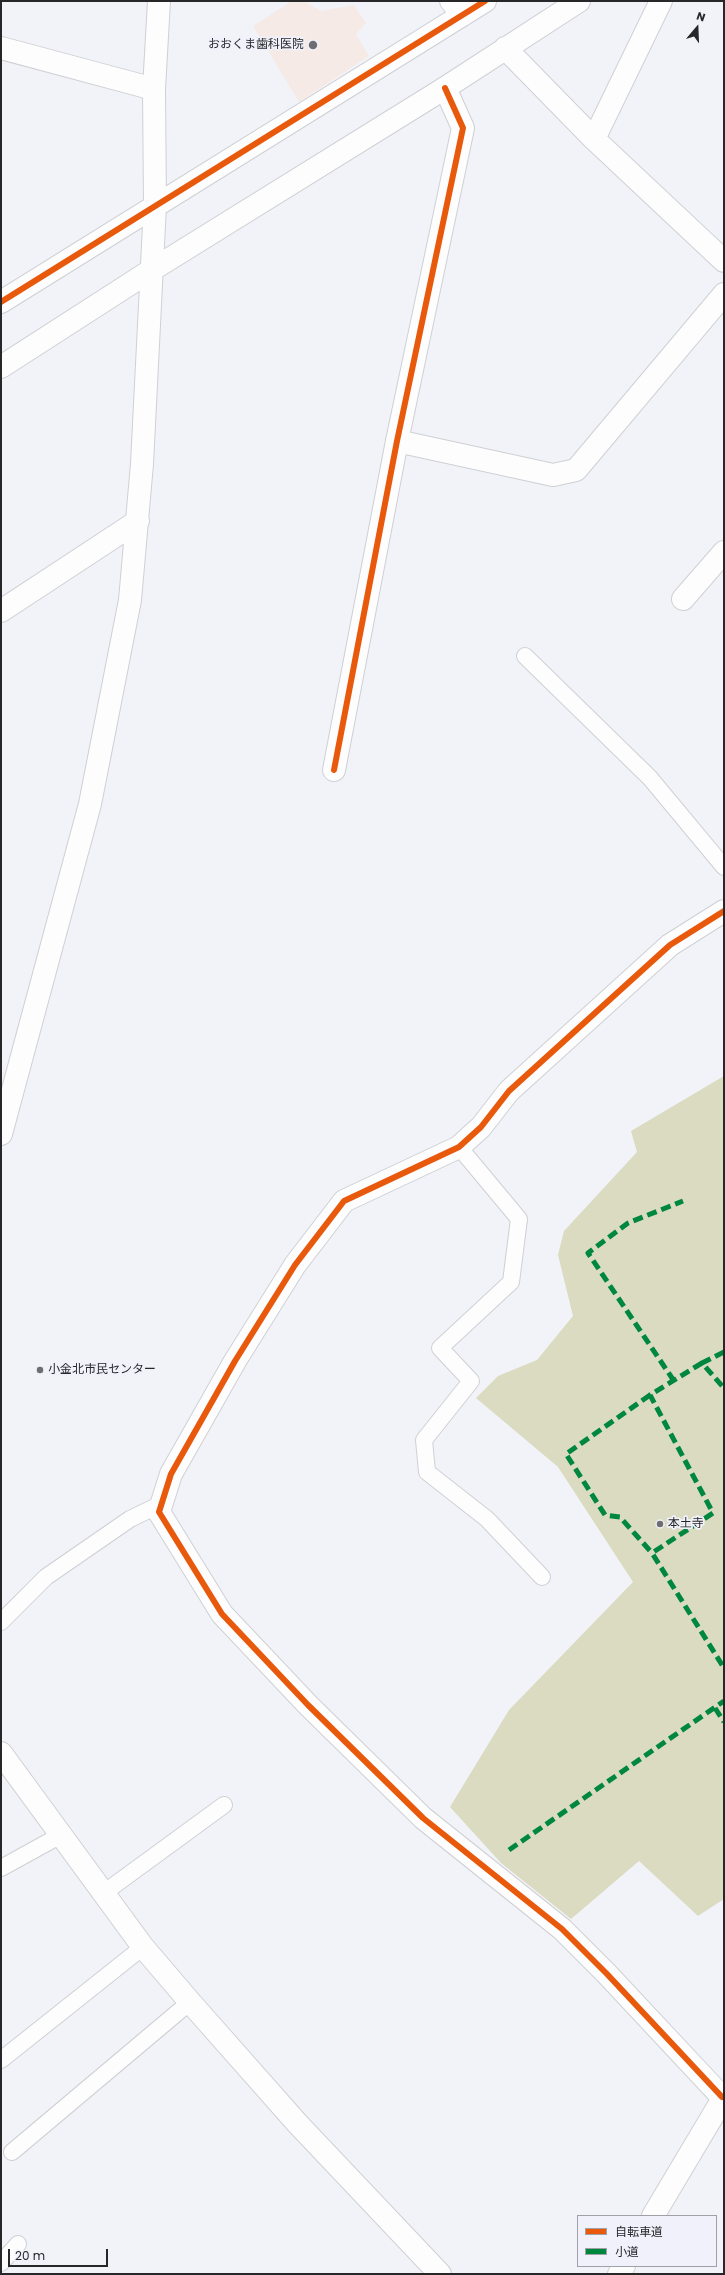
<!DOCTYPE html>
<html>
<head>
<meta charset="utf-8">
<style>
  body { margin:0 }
  #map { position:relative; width:725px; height:2275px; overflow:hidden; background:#f2f3f8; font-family:Poppins,"Noto Sans JP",sans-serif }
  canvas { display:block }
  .frame { position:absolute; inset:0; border:2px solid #27272a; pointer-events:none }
  .legend { position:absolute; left:577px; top:2215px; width:140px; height:52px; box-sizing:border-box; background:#f0f1fa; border:1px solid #a0a0a7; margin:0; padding:5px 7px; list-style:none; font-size:12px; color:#27272a }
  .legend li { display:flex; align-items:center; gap:8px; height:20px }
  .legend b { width:20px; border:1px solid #a0a0a7 }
  .north { position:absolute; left:677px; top:8px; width:40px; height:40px; -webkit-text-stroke:3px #f0f1fa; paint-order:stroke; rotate:19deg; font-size:11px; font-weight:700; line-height:16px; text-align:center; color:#27272a }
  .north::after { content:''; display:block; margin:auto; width:14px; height:18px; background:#27272a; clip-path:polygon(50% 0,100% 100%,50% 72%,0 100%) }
  .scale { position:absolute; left:8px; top:2249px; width:100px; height:18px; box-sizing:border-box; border:2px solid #27272a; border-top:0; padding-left:5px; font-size:12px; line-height:14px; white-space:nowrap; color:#27272a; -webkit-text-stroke:3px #f0f1fa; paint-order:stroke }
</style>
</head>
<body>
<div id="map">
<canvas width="725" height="2275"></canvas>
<div class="frame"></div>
<ul class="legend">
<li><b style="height:5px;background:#e8590c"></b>自転車道</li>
<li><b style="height:5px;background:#00873e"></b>小道</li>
</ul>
<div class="north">N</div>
<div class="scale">20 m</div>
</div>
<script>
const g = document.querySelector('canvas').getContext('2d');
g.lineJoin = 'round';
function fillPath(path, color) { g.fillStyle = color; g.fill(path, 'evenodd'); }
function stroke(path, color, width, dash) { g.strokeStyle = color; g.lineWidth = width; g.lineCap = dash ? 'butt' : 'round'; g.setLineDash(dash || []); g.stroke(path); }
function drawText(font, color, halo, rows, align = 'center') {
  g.font = font + ' Poppins,"Noto Sans JP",sans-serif'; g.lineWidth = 3.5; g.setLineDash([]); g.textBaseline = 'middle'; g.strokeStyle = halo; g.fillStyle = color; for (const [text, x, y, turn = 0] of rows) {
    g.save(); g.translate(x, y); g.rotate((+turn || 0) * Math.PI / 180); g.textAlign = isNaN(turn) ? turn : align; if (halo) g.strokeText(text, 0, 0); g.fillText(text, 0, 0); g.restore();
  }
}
fillPath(new Path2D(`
  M292,1h12l17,10 33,-6 12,18 -10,11 13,22 -70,46 -46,-76z`), '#f5eae5');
fillPath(new Path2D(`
  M724,1076v823l-26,17 -59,-55 -68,58 -70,-56 -51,-56 59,-97 124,-128 -75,-115 -82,-69 22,-22 39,-16 36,-44 -15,-61 6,-24 73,-79 -6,-21z`), '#dadbc1');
const lane = new Path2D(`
  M525,656l125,122 74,89
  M459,1147l60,72 -8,63 -71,66 31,33 -47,59 3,32 60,47 55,58
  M1,1622l45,-45 84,-58 31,-15
  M1,1868l60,-33
  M105,1892l119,-87
  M1,2060l142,-113
  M12,2152l178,-150
  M1,2263l17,-19`);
const street = new Path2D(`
  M451,1l12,14
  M1,48l153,41
  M505,48l89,91 130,122
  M594,139l67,-138
  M1,302l484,-301
  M1,367l149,-96 295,-183 134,-87
  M397,441l156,34 23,-5 148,-176
  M683,599l41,-47
  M1,611l137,-90
  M1,1134l89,-330 40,-204 12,-136 13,-259 -1,-116 5,-88
  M1,1753l142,194 47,55 107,121 143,151
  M722,2097l-115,-123 -45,-45 -139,-111 -115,-113 -86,-91 -63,-102 12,-38 64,-113 60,-96 49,-64 115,-54 22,-20 28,-36 161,-146 54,-34
  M653,2216l71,-119
  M619,2274l5,-8`);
const secondary = new Path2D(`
  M334,770l63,-329 66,-313 -18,-40`);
stroke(lane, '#cfd0d4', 18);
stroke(street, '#cfd0d4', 24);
stroke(secondary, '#cfd0d4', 24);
stroke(lane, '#fdfdfe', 16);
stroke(street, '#fdfdfe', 22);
stroke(secondary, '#fdfdfe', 22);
stroke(new Path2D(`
  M724,1352l-22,11 22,25
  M702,1363l-52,32 63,118 -61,40 72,115
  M674,1381l-86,-128 40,-30 55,-22
  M650,1395l-84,59 39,61 15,2 32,36
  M715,1708l9,14
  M509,1850l215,-149`), '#00873e', 5, [10, 5]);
stroke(new Path2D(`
  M1,302l484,-301
  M334,770l63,-329 66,-313 -18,-40
  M722,2097l-115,-123 -45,-45 -139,-111 -115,-113 -86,-91 -63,-102 12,-38 64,-113 60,-96 49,-64 115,-54 22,-20 28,-36 161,-146 54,-34`), '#e8590c', 6);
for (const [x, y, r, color] of [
  [313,45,5,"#6e6e72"],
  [40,1370,4,"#6e6e72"],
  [660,1524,4,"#6e6e72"]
]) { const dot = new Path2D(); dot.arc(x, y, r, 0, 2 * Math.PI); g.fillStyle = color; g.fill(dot); stroke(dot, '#f0f1fa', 1.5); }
drawText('12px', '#27272a', '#f0f1fa', [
  ["おおくま歯科医院",304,45,"right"],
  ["小金北市民センター",48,1370],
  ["本土寺",668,1524]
], 'left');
</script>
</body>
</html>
